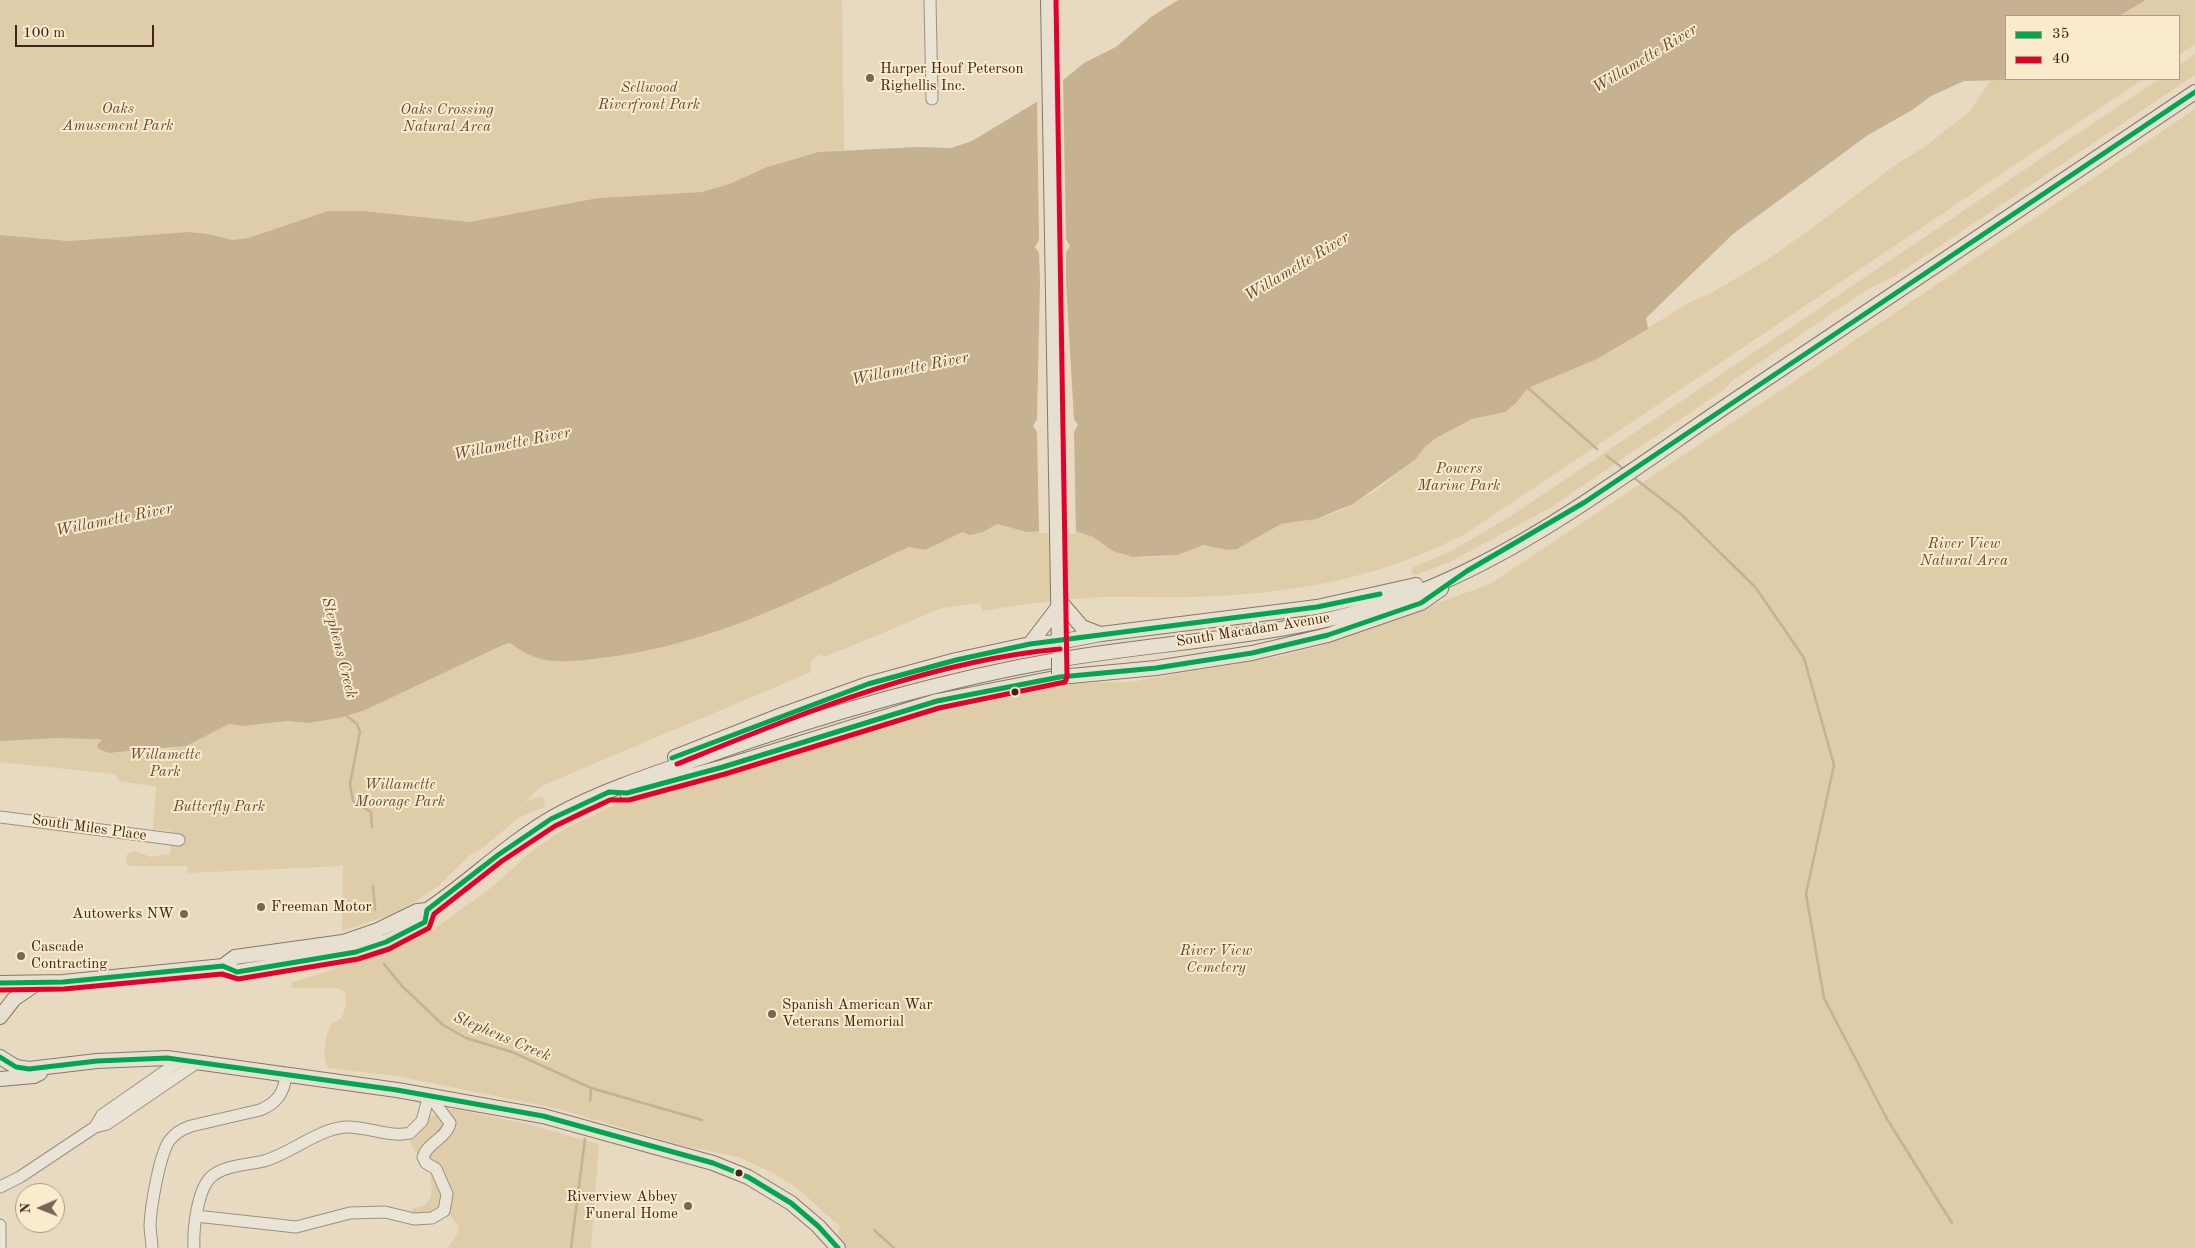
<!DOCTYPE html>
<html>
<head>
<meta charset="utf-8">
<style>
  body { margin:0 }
  #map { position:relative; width:2195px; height:1248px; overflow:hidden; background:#e7dac0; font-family:"Old Standard TT",serif }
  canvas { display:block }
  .legend { position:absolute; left:2005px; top:15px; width:175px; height:65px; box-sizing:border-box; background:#faebcc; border:1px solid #af9b84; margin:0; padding:6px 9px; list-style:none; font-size:15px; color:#3f2419 }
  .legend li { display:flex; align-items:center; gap:10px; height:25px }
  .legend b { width:25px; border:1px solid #af9b84 }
  .north { position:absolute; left:15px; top:1183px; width:50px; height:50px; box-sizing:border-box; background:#faebcc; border:1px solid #af9b84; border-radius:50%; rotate:269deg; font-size:14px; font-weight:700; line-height:20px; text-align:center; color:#3f2419 }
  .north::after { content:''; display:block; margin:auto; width:18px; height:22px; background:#7a6453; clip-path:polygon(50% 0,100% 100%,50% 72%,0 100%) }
  .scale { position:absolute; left:15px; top:25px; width:139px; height:22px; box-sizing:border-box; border:2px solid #3f2419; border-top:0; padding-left:6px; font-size:15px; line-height:18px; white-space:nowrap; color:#3f2419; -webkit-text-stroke:4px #faebcc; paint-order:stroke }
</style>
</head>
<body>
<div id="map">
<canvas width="2195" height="1248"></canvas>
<ul class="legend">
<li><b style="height:6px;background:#00a651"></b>35</li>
<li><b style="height:6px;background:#e4002b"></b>40</li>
</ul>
<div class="north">N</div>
<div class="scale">100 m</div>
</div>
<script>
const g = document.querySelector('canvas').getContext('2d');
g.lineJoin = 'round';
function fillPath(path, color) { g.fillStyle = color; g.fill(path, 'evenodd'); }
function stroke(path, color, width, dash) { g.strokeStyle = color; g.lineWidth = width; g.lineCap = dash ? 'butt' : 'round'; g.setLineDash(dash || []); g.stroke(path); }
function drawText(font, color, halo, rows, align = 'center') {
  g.font = font + ' "Old Standard TT",serif'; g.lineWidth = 4; g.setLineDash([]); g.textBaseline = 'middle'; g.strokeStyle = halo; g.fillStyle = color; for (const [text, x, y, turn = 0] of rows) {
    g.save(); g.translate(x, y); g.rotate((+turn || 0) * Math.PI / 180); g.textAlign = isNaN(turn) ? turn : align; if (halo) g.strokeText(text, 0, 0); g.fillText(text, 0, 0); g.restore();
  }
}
fillPath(new Path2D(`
  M0,0h842l2,150 -26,2 -25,7 -26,8 -38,17 -27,8 -104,6 -129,24 -105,-11h-36l-80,27 -16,2 -44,-8 -119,9 -69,-6z
  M2146,0h49v44l-16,11v-39h-60z
  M2195,54v21l-300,201 -25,12 -138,93 -7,8 -175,119 -100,54 -35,13 -4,-2 1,-5 39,-17 60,-35 648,-437h20v-14z
  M2010,79h133l-678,455c-85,45 -180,61 -275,63 -29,1 -58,-1 -87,0 -41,2 -81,7 -121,14l-2,-8 -38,5 -117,49 -4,-3 -10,7v11l-270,114 -16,16 16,-6 4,5 -1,6 -25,10 -36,31 -13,7 -32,31 -26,18 -22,11 -48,16 1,-65 -155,7 -1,-7h-56l-5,-2 1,-10 8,-3 16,6 19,-3 1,-23 -18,-2 3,-42 -36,-6 -6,-7 -114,-12v-21c34,-3 69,-6 103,-1l-5,5 11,8 62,-4 58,-25 14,2 44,-5 21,2 31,-5 24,-7 140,-66 7,-2c6,4 13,10 20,12 22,10 47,6 71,3 114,-13 206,-64 308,-111l16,3 39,-18h19l14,-8 30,8 46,-2 20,7 30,18 22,3 33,-3 25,-10 25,5 9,-1 44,-25 35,-5 24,-8 35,-20 40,-31 8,-11 13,-11 36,-19 33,-7 11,-9 12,-15 67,-28 99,-60 14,-5 59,-35 59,-42 69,-53 31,-19 43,-34 21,-31z
  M2195,109v1139h-1348l-10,-14 3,-7 -43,-39 -22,-14 -36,-17 -59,-12 -121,-36 -162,-33 -69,-8c-7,-15 -3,-29 3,-44l11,-6 4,-13 -1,-12 -6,-5h-47v-6l37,-11 13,-7 59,-17 33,-18 57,-41 41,-37 32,-22 63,-30 100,-25 203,-59 119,-27 31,-5 50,-1 146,-25 44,-11 170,-62 293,-195z
  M453,1109l70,14 76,21 -8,104h-143l9,-14 2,-7 -16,-22 -10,7 -16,3 -5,-3 1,-4c18,-1 20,-11 18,-27 0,-3 0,-9 -1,-12 -6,-13 -20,-16 -20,-32 12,-13 25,-27 43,-28z`), '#dfcca9');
fillPath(new Path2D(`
  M1178,0h968l-27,16h-113v63h4l-1,1 -45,1 -33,15 -19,14 -44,25 -135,99 -87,84 2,11 -53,31 -67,28 -12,15 -11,9 -33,7 -36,19 -13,11 -8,11 -62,44 -37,15 -35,5 -44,25 -9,1 -25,-5 -25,10 -46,2 -19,-6 -20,-14 -20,-7 -46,2 -30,-8 -14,8 -13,3 -7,-3 -38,18 -16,-3c-102,47 -194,98 -308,111 -24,3 -49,7 -71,-3 -7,-2 -14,-8 -20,-12l-7,2 -140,66 -24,7 -31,5 -21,-2 -44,5 -14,-2 -43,22 -77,7 -10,-4 -2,-4 5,-5 -6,-1 -39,-1 -57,3v-506l69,6 119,-9 20,2 24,6 16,-2 80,-27h36l105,11 129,-24 104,-6 27,-8 38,-17 51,-15 100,-5 33,1 21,-7 63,-38 49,-40 32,-16 35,-30z`), '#c6b191');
fillPath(new Path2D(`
  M1063,75l3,164 4,7 -4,6v30l8,137 4,6 -4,7 2,102 -37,-1 -2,-101 -4,-6 4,-7 3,-137 -1,-29 -4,-6 4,-7 -2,-143z`), '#e7dac0');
stroke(new Path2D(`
  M1528,388l69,61
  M1607,456l18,14
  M1633,477l49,38 74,73 48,70 30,107 -28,129 18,104 63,121 65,104
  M343,713l14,11 3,8 -10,52 3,17 18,11 1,15
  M373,886l2,24
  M384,964l18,22 41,39 23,13 46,14 79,36 -1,13
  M591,1088l111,32
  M874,1230l20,18
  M571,1248l14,-109`), '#c6b191', 2.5);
const minor = new Path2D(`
  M930,0l2,99
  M0,817l179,23
  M95,1127l7,-12 79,-55
  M0,1187l20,-10 75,-50 12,-3 91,-62
  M196,1216l100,11 54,-14 35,-1 29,7 18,-1 12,-7 3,-17 -11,-25 -10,-6 -3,-6c4,-14 24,-19 27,-34l-21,-28
  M0,1225v23
  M152,1248c0,-8 -2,-15 -2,-23 1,-19 9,-68 19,-84 6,-8 13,-12 22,-15l69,-16c17,-7 24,-17 26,-35
  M194,1248c-1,-18 3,-56 16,-70 13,-13 37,-13 54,-17 28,-8 52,-31 81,-34 22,-1 45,11 65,6l12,-12 7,-26`);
const major = new Path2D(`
  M1048,0l11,649
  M1058,599l24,28 18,7
  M1030,644l29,-38
  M675,757l109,-43 84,-30 88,-24 74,-16 29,-2 42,-8 216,-27 99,-22
  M627,793l96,-26 214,-66 123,-24 96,-9 96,-15 76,-18 93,-32 20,-14
  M223,966l12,-9 108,-15 35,-12 39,-19 10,-1c44,-29 82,-68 128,-94 46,-25 98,-42 148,-59 115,-41 234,-76 354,-97 114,-20 233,-22 343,-61 116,-40 230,-128 332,-197 155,-104 309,-207 463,-310
  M0,983l63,-1 160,-16 14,6 119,-20 30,-10 39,-20 2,-12
  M0,1017l14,-18 22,-15
  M0,1057l16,10 13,2 68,-8 70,-3 230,32 146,26 170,47 35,14 43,26 27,23 20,22
  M0,1079l34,-3 6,-3`);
stroke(minor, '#9c9181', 13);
stroke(major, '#84796b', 16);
stroke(minor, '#eae4d7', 11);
stroke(major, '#e7e0d0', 14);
const majorBridge = new Path2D(`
  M1059,658v16`);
stroke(majorBridge, '#84796b', 16, []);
stroke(majorBridge, '#e7e0d0', 14);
stroke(new Path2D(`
  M672,758l196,-74 88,-24 74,-16 287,-37 63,-13
  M0,983l63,-1 160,-16 14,6 119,-20 30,-10 39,-20 2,-12 71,-55 53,-36 58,-27 18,1 96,-26 214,-66 123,-24 96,-9 96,-15 76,-18 93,-32 46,-32 118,-69 610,-410
  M0,1057l16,10 13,2 68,-8 70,-3 230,32 146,26 170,47 35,14 43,26 27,23 20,22`), '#00a651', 5);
stroke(new Path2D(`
  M677,764c122,-49 250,-103 383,-115
  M0,990l64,-1 158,-15 16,5 120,-20 31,-10 40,-21 5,-14 68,-53 53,-35 55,-26h19l96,-26 214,-66 126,-26 2,-5 -11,-677`), '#e4002b', 5);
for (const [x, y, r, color] of [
  [870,78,5,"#7a6453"],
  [1015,692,4.5,"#3f2419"],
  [261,907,5,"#7a6453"],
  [184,914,5,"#7a6453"],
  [21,956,5,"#7a6453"],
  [772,1014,5,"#7a6453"],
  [739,1173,4.5,"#3f2419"],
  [688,1206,5,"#7a6453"]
]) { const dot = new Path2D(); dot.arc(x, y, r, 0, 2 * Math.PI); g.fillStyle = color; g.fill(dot); stroke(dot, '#faebcc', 2); }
drawText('15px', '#3f2419', '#faebcc', [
  ["Harper Houf Peterson",880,69],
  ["Righellis Inc.",880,86],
  ["Freeman Motor",271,907],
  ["Autowerks NW",174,914,"right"],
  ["Cascade",31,947],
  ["Contracting",31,964],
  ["Spanish American War",782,1005],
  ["Veterans Memorial",782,1022],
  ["Riverview Abbey",678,1197,"right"],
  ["Funeral Home",678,1214,"right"]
], 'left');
drawText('italic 15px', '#654b38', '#faebcc', [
  ["Sellwood",649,88],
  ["Riverfront Park",649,105],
  ["Oaks",118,109],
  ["Amusement Park",118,126],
  ["Oaks Crossing",447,110],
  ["Natural Area",447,127],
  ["Powers",1459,469],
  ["Marine Park",1459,486],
  ["River View",1964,544],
  ["Natural Area",1964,561],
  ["Willamette",165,755],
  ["Park",165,772],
  ["Willamette",400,785],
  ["Moorage Park",400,802],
  ["Butterfly Park",219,807],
  ["River View",1216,951],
  ["Cemetery",1216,968]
]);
drawText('15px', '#3f2419', '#faebcc', [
  ["South Macadam Avenue",1253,630,-9],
  ["South Miles Place",89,828,8]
]);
drawText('italic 16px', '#634937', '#faebcc', [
  ["Willamette River",1645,59,-31],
  ["Willamette River",1297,267,-31],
  ["Willamette River",910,369,-11],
  ["Willamette River",512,444,-11],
  ["Willamette River",114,520,-11],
  ["Stephens Creek",339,648,76],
  ["Stephens Creek",502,1037,23]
]);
</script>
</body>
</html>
